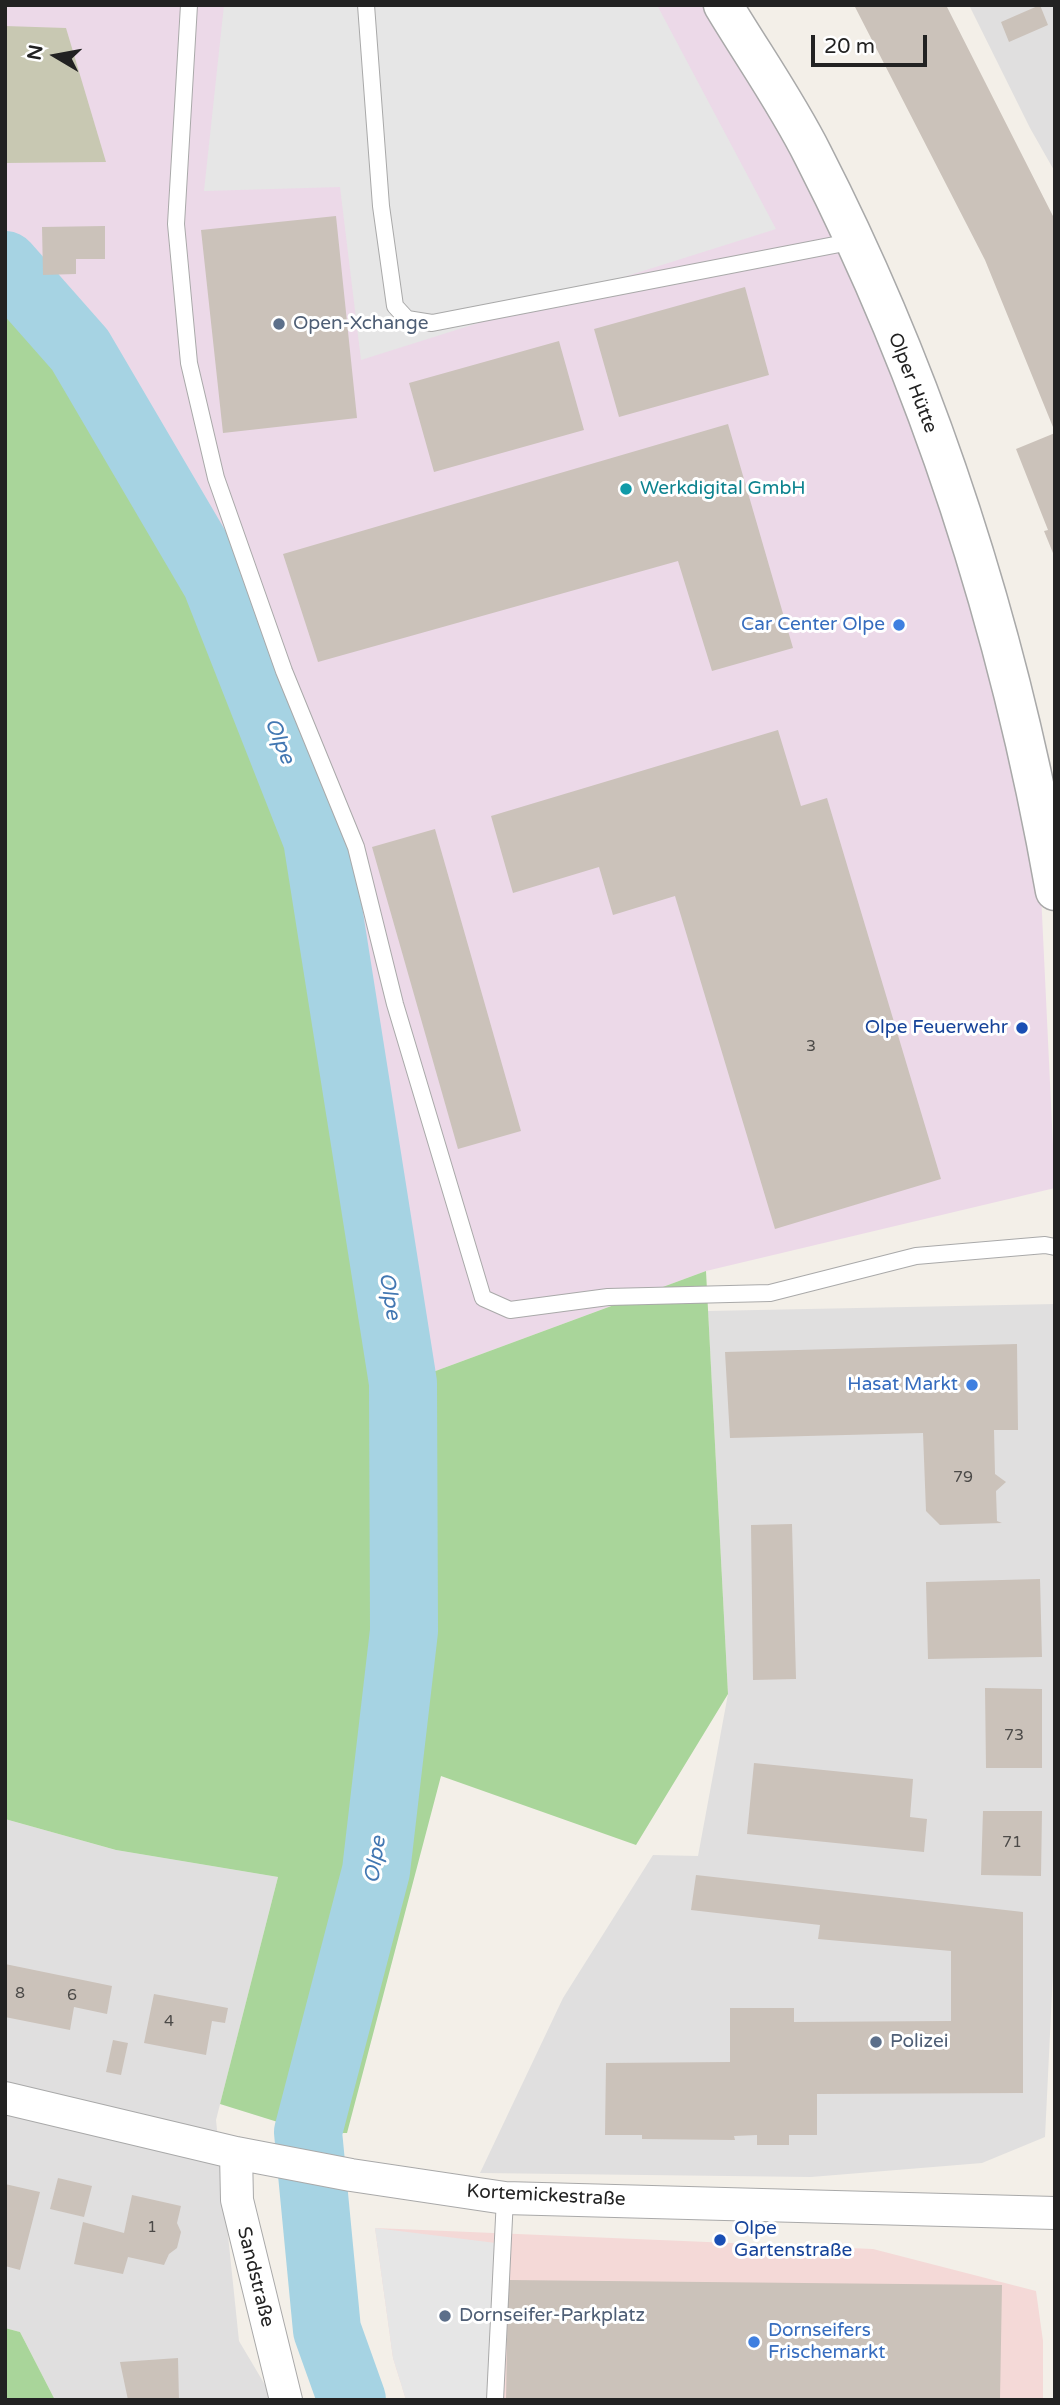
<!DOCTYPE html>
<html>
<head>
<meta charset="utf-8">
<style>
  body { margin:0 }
  #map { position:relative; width:1060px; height:2405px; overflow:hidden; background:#f3efe8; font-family:"Varela Round",sans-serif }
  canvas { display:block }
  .frame { position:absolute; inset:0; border:7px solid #222; pointer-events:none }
  .north { position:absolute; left:21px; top:21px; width:70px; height:70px; -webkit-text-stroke:5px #fff; paint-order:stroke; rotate:280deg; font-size:19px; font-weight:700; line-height:28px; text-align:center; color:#222 }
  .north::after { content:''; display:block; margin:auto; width:24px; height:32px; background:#222; clip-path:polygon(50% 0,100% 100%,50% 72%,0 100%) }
  .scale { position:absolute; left:811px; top:35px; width:116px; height:32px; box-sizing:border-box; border:4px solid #222; border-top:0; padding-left:9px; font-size:21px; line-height:24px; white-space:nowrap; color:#222; -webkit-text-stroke:5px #fff; paint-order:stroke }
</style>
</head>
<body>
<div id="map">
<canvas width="1060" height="2405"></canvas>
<div class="frame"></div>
<div class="north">N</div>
<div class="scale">20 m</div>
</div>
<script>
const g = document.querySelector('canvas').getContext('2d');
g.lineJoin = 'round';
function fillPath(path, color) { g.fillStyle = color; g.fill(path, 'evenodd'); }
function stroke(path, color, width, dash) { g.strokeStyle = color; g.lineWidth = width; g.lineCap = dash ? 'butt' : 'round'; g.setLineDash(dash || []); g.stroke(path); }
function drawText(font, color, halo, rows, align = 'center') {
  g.font = font + ' "Varela Round",sans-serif'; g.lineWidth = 6; g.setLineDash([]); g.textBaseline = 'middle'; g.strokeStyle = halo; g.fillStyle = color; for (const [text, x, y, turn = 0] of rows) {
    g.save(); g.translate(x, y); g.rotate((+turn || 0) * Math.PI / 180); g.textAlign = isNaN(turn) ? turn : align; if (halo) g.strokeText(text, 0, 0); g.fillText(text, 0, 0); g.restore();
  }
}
fillPath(new Path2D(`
  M969,5h86v167l-25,-44z
  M1055,1304v627l-10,206 -63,26 -171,14 -331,-4 83,-175 90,-143 45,1 30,-162 -20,-383z
  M5,1819l111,31 162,27 -62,243 23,221 35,59h-219l-35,-68 -15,-4z`), '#e0dfdf');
fillPath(new Path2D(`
  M375,2228l498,21 163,42 7,50v59h-637l-13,-42z`), '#f4d9d7');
fillPath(new Path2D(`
  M5,5h718l132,236 181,547 19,400 -349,83 -284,105 -83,-534 -110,-271 -138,-229 -86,-101z`), '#ecd9e8');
fillPath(new Path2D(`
  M5,26l61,2 40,134 -101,1z`), '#c8c8b2');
fillPath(new Path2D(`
  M5,241l86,101 138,229 110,271 83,534 284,-105 22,423 -92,151 -195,-69 -94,357h-34l-93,-29 58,-227 -162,-27 -111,-31z
  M5,2328l15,4 35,68h-50z`), '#a9d59a');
fillPath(new Path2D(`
  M224,5h433l119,224 -415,131 -21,-173 -136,4z
  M375,2228l129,16v156h-98l-13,-42z`), '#e6e6e6');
stroke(new Path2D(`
  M5,265l75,85 136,232 101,257 86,544 1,248 -28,240 -68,261 19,198 25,70`), '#a6d3e3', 68);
fillPath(new Path2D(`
  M854,5h92l109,215v212l-70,-172z
  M1040,5l8,20 -39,17 -8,-20z
  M336,216l21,202 -134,15 -22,-203z
  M105,226v33h-29v15l-33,1 -1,-48z
  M745,287l24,88 -150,42 -25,-88z
  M559,341l25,89 -150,42 -25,-89z
  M728,424l65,224 -81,23 -34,-110 -360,101 -35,-108z
  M1055,433v125l-11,-27 4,-1 -32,-81z
  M778,730l23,76 26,-8 114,381 -166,50 -100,-333 -62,19 -14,-48 -86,26 -22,-77z
  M435,829l86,302 -63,18 -86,-302z
  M1017,1344l1,86h-24l1,44 11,8 -10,9 1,30 5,2 -62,2 -14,-14 -3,-78 -193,5 -5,-86z
  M792,1524l4,155 -43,1 -2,-155z
  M1040,1579l2,78 -114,2 -2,-77z
  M985,1688l57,1v79h-56z
  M754,1763l159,16 -3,38 17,2 -3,33 -177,-18z
  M983,1811h59l-1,65 -60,-1z
  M696,1875l327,37v181l-206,1v41h-28v10h-32v-10l-23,1 1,4 -93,-1v-4h-37l1,-72 124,-1v-54h64v14l157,-1v-70l-133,-12 2,-14 -129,-15z
  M5,1964l107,22 -5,28 -33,-7 -4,23 -65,-13z
  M154,1994l74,14 -3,15 -13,-2 -6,34 -62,-12z
  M113,2040l15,3 -7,32 -15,-3z
  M58,2178l34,8 -8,31 -34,-8z
  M5,2184l35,8 -20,78 -15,-4z
  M132,2195l49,11 -4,17 4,9 -4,16 -8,6 -5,11 -36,-8 -5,17 -49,-10 9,-42 41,11z
  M508,2280l494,5 -2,115h-494z
  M178,2358l1,42h-51l-8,-38z`), '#cbc2ba');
const service = new Path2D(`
  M189,5l-13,219 13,139 27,115 68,193 72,176 39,157 88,294 27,12 98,-13 162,-4 146,-37 129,-11 10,2
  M366,5l15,201 14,100 12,13 25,4 423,-82
  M495,2400l10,-202`);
const minor = new Path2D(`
  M5,2098l231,55 115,22 154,23 550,15
  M236,2153l1,47 49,200`);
const tertiary = new Path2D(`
  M723,5c30,50 64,98 90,150 118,230 197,481 242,736`);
stroke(service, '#a9a9a9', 18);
stroke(minor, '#a9a9a9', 34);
stroke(tertiary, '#a9a9a9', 41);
stroke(service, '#fff', 16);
stroke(minor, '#fff', 32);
stroke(tertiary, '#fff', 38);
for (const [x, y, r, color] of [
  [279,324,7,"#5c6f8a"],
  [626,489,7,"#0f9aa8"],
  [899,625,7,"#3f7fe0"],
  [1022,1028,7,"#1a4fb4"],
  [972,1385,7,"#3f7fe0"],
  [876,2042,7,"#5c6f8a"],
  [720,2240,7,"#1a4fb4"],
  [445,2316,7,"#5c6f8a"],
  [754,2342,7,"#3f7fe0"]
]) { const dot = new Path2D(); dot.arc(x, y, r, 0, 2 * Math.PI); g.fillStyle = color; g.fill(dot); stroke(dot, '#fff', 2.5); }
drawText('16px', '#4c4a48', null, [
  ["3",811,1047],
  ["79",963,1478],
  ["73",1014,1736],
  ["71",1012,1843],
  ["8",20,1994],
  ["6",72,1996],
  ["4",169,2022],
  ["1",152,2228]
]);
drawText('19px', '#4e5e75', '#fff', [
  ["Open-Xchange",293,324],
  ["Polizei",890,2042],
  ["Dornseifer-Parkplatz",459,2316]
], 'left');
drawText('19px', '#222', '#fff', [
  ["Olper Hütte",912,383,69],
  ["Kortemickestraße",546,2196,3],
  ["Sandstraße",255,2277,76]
]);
drawText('19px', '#0d838f', '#fff', [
  ["Werkdigital GmbH",640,489]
], 'left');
drawText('19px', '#366cbe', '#fff', [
  ["Car Center Olpe",885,625],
  ["Hasat Markt",958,1385],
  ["Dornseifers",768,2331,"left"],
  ["Frischemarkt",768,2353,"left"]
], 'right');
drawText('19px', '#164399', '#fff', [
  ["Olpe Feuerwehr",1008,1028],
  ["Olpe",734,2229,"left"],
  ["Gartenstraße",734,2251,"left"]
], 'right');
drawText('italic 21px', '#4277b2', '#fff', [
  ["Olpe",279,741,68],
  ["Olpe",389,1296,81],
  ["Olpe",376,1860,-81]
]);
</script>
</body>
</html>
